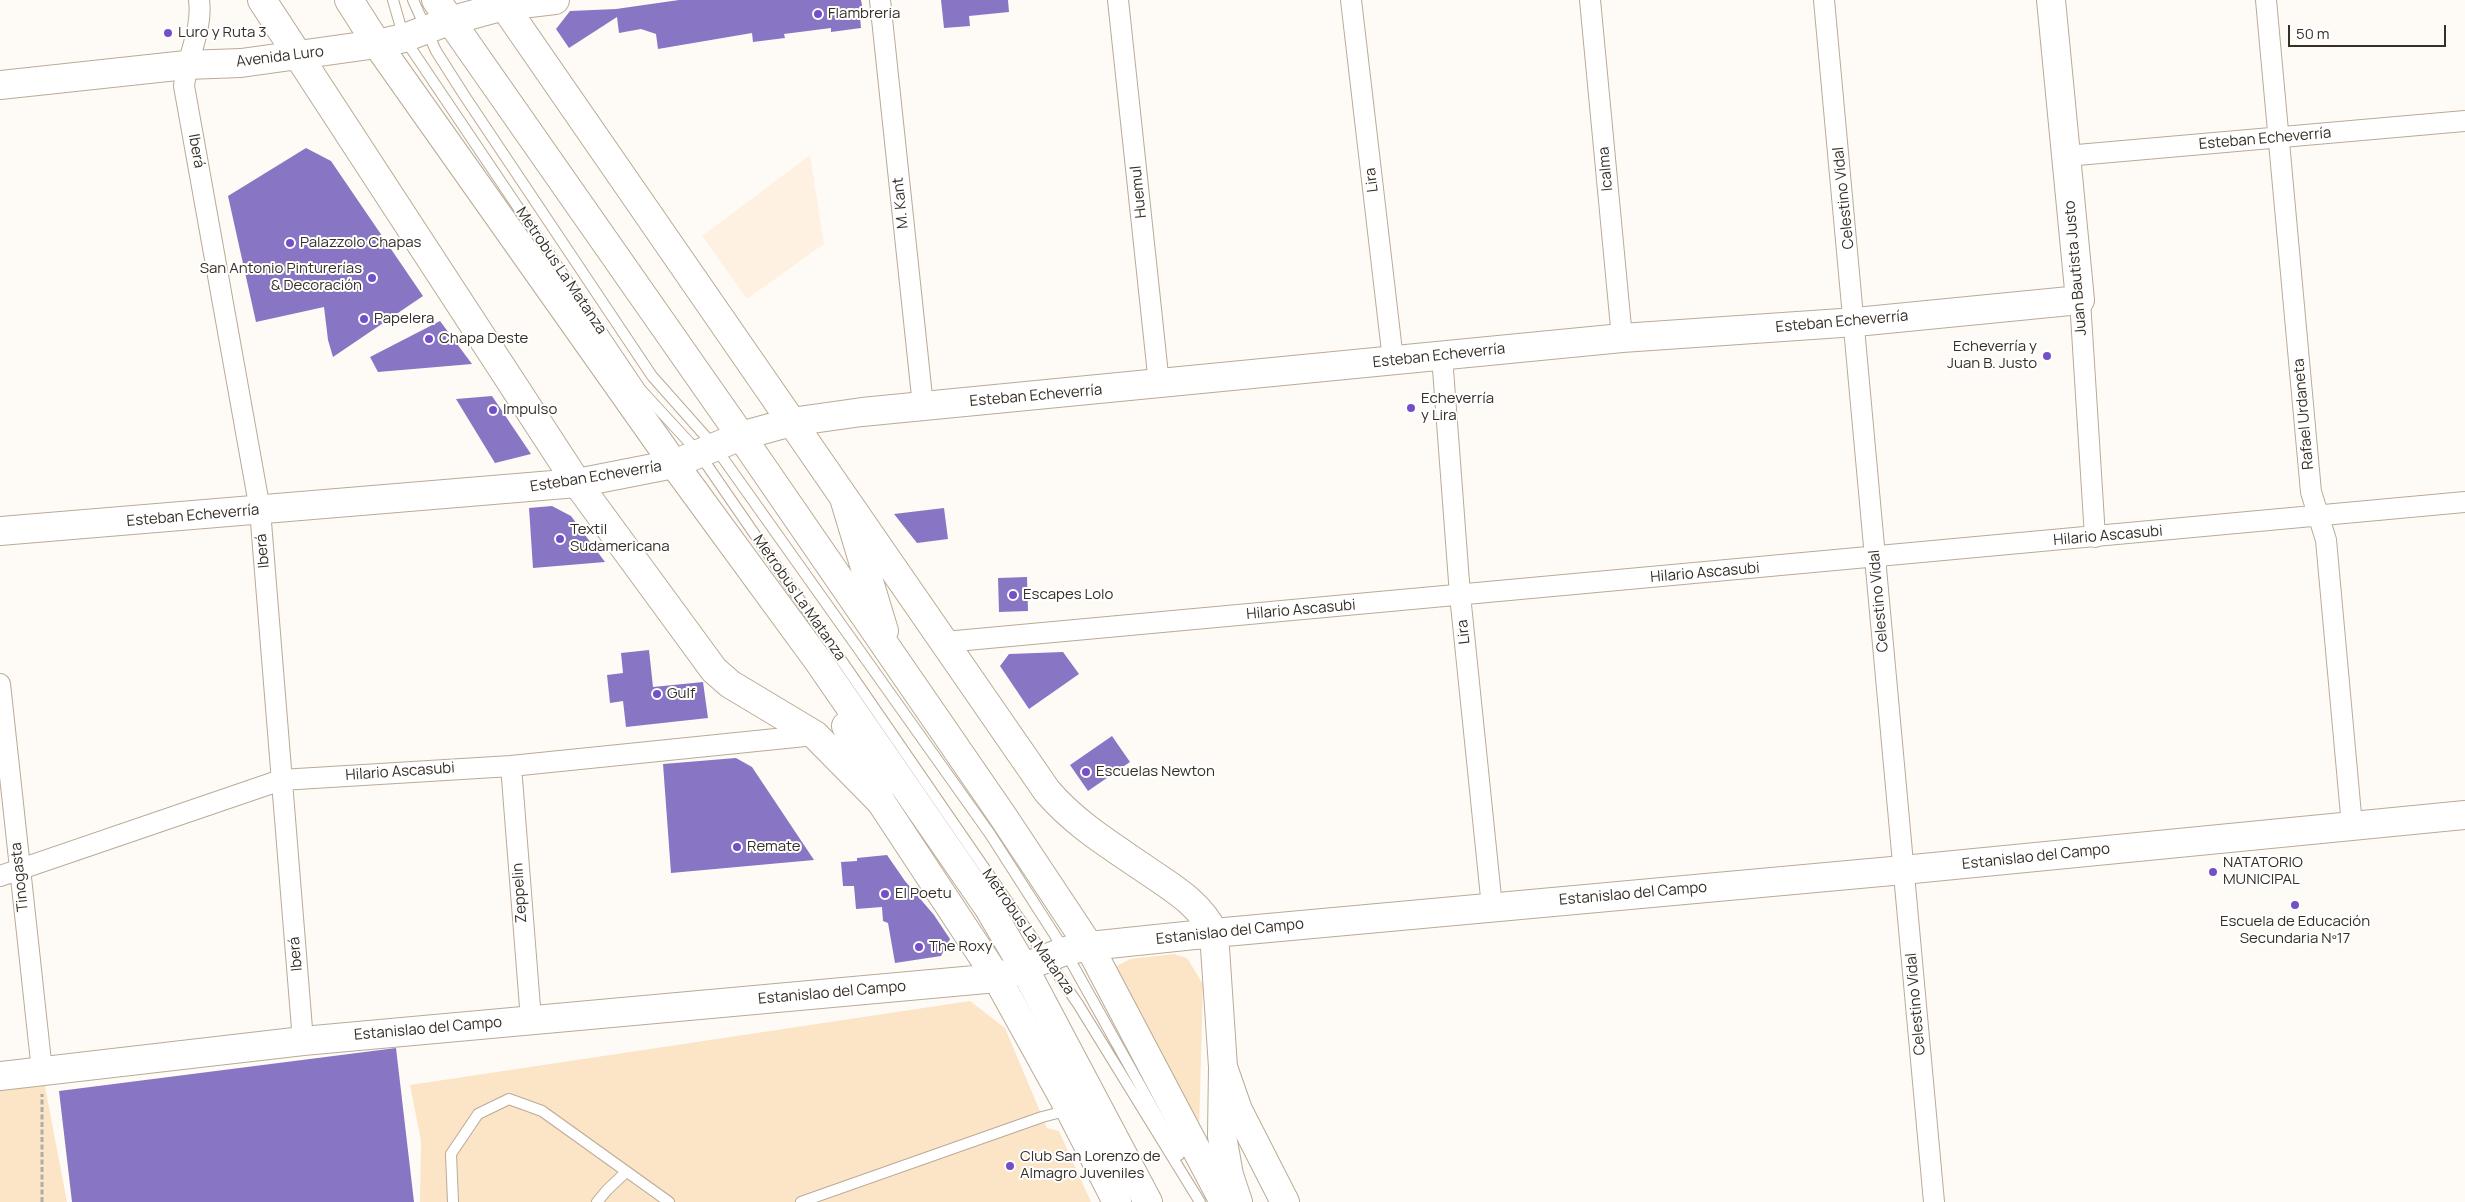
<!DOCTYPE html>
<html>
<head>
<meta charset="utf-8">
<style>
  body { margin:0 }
  #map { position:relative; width:2465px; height:1202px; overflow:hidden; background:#fefbf7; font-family:Manrope,sans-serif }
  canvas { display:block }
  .scale { position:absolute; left:2288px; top:25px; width:158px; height:22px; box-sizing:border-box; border:2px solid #362f27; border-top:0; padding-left:6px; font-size:15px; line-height:18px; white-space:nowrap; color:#362f27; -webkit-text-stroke:4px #fff; paint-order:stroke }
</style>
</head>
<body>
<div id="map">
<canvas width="2465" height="1202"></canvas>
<div class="scale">50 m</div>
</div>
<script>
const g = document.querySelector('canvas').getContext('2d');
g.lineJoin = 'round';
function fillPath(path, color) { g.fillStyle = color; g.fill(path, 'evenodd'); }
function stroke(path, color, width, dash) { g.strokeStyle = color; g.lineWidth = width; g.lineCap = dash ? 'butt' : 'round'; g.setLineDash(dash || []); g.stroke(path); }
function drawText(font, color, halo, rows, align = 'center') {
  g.font = font + ' Manrope,sans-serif'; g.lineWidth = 4; g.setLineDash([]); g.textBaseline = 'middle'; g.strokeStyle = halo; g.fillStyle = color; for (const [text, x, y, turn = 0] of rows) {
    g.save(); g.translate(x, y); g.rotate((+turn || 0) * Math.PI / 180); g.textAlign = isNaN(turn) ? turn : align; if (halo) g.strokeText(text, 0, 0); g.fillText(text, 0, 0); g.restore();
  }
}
fillPath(new Path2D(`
  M810,155l14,89 -77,55 -45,-63z`), '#fff1e1');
fillPath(new Path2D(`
  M1174,954l13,4 16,26 -4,148 -84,-165 15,-8z
  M970,1001l35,27 42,100 12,3 32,71h-671l1,-61 -11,-56z
  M42,1071l25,131h-67v-126z`), '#fce4c6');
fillPath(new Path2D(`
  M679,0h182l3,17h-4l1,11 -30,4v-4l-47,6 1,4 -32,4 -1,-9 -94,16 -2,-15 -15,-5 -22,4 -2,-16 -48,31 -13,-19 14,-18 46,-2z
  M941,0h67l1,12 -40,4 1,10 -26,2z
  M306,148l25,13 92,135 -90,61 -5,-17 -4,-33 -68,15 -28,-126z
  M440,321l32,43 -94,8 -8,-15z
  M492,396l39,58 -36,9 -39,-64z
  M552,506l19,10 34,46 -72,6 -4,-60z
  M944,508l4,31 -31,4 -23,-29z
  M1027,577l1,34 -29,1 -1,-34z
  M649,650l4,37 50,-5 5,36 -82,9 -3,-26 -13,2 -3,-28 16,-2 -2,-20z
  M1063,652l16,22 -50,35 -29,-43 9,-12z
  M1112,736l18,26 -42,29 -18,-26z
  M736,758l16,9 62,93 -143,13 -8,-109z
  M887,855l18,26 29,34 16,24 -9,17 -46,7 -7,-40 -5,-2 -1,-14 -26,2 -2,-23h-11l-2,-24 16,-1v-3z
  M396,1048l18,154h-342l-13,-111z`), '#8876c5');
const lane = new Path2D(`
  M393,0l11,38 237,352 57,62 380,552 122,198
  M413,0l23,51 28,44 188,281 63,71 275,387 75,117 114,204
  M453,1202l-2,-48 27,-40 31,-15 33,12 127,91
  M597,1202l10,-12 19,-18
  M801,1202l241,-85 27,-7`);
const street = new Path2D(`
  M199,0c4,29 -12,57 -15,86l76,424 43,531
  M880,0l43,406
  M1118,0l41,384
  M1351,0l42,360
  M1590,0l32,338
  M1824,0c40,400 73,801 110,1202
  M2266,0l45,492 15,48 26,286
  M2066,156l399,-35
  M2080,300l15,237
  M1442,356l18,239 32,312
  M945,642l1520,-140
  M0,684l42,387
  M511,766l20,254
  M0,876l281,-96 230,-14 304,-31`);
const secondary = new Path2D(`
  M262,0l315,483 137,187 16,14 85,51 66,67 116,176 73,132 47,92
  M500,0l547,791c27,32 63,54 98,78 26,18 55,34 69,64l9,134 15,43 47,92
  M0,85l186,-20 55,-2 136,-19 27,-6 45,-17 55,-15 51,-6
  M0,531l577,-48 97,-19 67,-28 50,-14 71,-10 760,-74 234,-16 224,-22 -29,-300
  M0,1076l303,-35 694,-63 68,-27 24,-5 125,-13 689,-63 562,-55`);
const highway = new Path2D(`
  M349,0l28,44 297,420 145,198 169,245 36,61 124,234
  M436,0l305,436 261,379 87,131 135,256
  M844,498l40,133
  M846,726l35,76
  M1223,1067l-1,69 7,39 9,27`);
stroke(lane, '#baaa96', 12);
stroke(street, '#baaa96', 22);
stroke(secondary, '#baaa96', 30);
stroke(highway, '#baaa96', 30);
stroke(new Path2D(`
  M42,1202v-108`), '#afaba5', 3, [5, 2.5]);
stroke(lane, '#fff', 10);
stroke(street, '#fff', 20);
stroke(secondary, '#fff', 28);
stroke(highway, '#fff', 28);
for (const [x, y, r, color] of [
  [818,14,5,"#734fc8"],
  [168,33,5,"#734fc8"],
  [290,243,5,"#734fc8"],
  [372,278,5,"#734fc8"],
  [364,319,5,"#734fc8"],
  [429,339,5,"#734fc8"],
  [2047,356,5,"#734fc8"],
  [1411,408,5,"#734fc8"],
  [493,410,5,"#734fc8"],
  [560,539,5,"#734fc8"],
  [1013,595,5,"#734fc8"],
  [657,694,5,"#734fc8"],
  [1086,772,5,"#734fc8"],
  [737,847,5,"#734fc8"],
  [2213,872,5,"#734fc8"],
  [885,894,5,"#734fc8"],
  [2295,905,5,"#734fc8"],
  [919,947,5,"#734fc8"],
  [1010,1166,5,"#734fc8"]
]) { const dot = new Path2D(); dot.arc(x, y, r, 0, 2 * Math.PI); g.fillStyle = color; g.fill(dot); stroke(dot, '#fff', 2); }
drawText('15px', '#362f27', '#fff', [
  ["Flambreria",828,14],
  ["Luro y Ruta 3",178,33],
  ["Palazzolo Chapas",300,243],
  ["San Antonio Pinturerías",362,269,"right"],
  ["& Decoración",362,286,"right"],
  ["Papelera",374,319],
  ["Chapa Deste",439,339],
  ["Echeverría y",2037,347,"right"],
  ["Juan B. Justo",2037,364,"right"],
  ["Echeverría",1421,399],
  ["y Lira",1421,416],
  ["Impulso",503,410],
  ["Textil",570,530],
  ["Sudamericana",570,547],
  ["Escapes Lolo",1023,595],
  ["Gulf",667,694],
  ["Escuelas Newton",1096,772],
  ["Remate",747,847],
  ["NATATORIO",2223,863],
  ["MUNICIPAL",2223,880],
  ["El Poetu",895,894],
  ["Escuela de Educación",2295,922,"center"],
  ["Secundaria Nº17",2295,939,"center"],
  ["The Roxy",929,947],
  ["Club San Lorenzo de",1020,1157],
  ["Almagro Juveniles",1020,1174]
], 'left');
drawText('15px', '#362f27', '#fff', [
  ["Avenida Luro",280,57,-7],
  ["Esteban Echeverría",2265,139,-5],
  ["Iberá",196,151,80],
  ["Icalma",1606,169,-95],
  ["Lira",1372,180,-97],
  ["Huemul",1139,192,-96],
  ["Celestino Vidal",1844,198,-96],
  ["M. Kant",901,203,-96],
  ["Juan Bautista Justo",2076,268,-95],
  ["Metrobus La Matanza",561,271,56],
  ["Esteban Echeverría",1842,322,-5],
  ["Esteban Echeverría",1439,356,-6],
  ["Esteban Echeverría",1036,396,-5],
  ["Rafael Urdaneta",2304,414,-95],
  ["Esteban Echeverría",596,477,-9],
  ["Esteban Echeverría",193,516,-5],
  ["Hilario Ascasubi",2108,536,-5],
  ["Iberá",263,551,-95],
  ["Hilario Ascasubi",1705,573,-5],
  ["Metrobus La Matanza",799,598,55],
  ["Celestino Vidal",1879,601,-95],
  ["Hilario Ascasubi",1301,610,-5],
  ["Lira",1464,632,-96],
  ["Hilario Ascasubi",400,772,-4],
  ["Estanislao del Campo",2036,857,-6],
  ["Tinogasta",20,877,-96],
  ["Zeppelin",520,893,-94],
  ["Estanislao del Campo",1633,894,-5],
  ["Metrobus La Matanza",1028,932,55],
  ["Estanislao del Campo",1230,932,-6],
  ["Iberá",296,954,-95],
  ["Estanislao del Campo",832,993,-5],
  ["Celestino Vidal",1916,1004,-95],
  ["Estanislao del Campo",428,1029,-5]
]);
</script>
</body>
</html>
